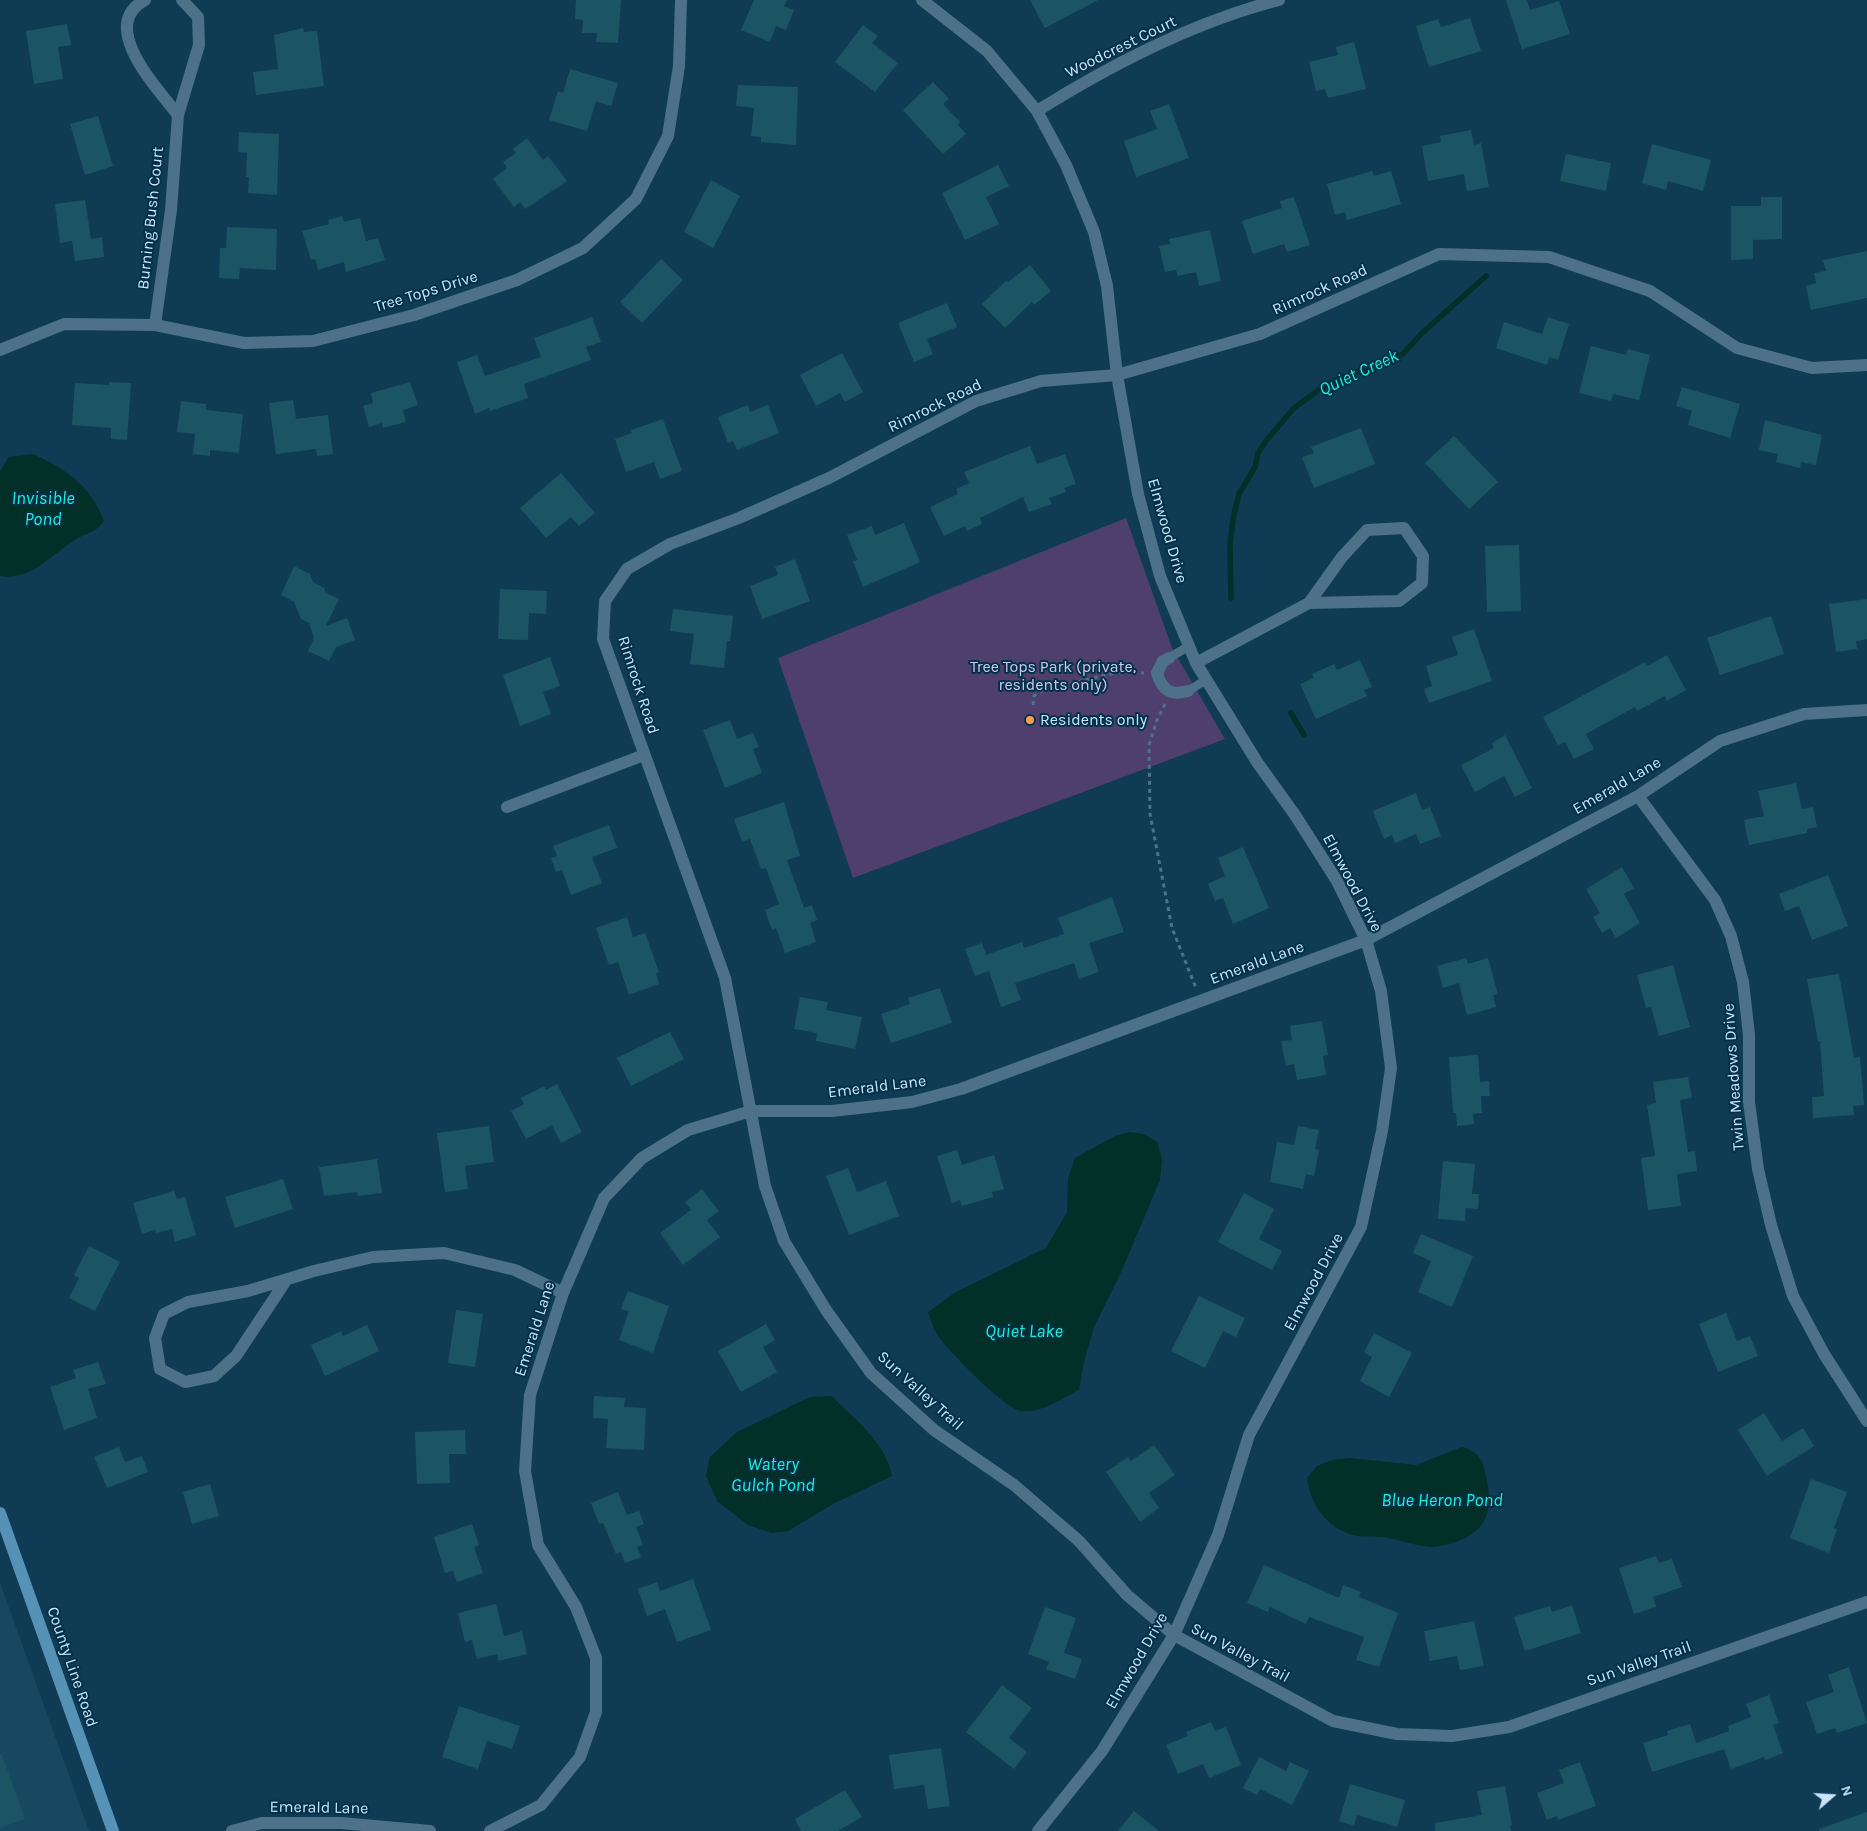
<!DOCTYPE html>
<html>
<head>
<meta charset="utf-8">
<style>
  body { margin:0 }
  #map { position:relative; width:1867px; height:1831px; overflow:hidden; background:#103b54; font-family:Karla,sans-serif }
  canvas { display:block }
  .north { position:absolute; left:1807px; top:1771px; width:50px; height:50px; -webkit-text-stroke:4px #033149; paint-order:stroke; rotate:71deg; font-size:14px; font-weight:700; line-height:20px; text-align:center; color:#c8e5fa }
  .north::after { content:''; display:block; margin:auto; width:18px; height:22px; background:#c8e5fa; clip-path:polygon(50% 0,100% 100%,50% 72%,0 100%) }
</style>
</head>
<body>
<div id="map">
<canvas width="1867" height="1831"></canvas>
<div class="north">N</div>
</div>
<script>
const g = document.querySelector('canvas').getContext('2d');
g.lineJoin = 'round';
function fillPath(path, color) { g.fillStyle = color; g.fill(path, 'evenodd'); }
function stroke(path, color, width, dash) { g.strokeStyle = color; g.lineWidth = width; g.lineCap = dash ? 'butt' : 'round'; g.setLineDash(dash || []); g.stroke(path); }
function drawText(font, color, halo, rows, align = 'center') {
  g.font = font + ' Karla,sans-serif'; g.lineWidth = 4; g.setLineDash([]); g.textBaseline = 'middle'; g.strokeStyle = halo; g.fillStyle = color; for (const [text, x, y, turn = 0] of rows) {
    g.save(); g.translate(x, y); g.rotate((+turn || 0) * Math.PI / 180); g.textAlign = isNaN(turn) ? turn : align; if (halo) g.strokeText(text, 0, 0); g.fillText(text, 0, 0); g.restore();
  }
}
fillPath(new Path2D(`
  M0,1583l89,248h-89z`), '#174862');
fillPath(new Path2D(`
  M1126,518l46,130 53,91 -372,139 -75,-220z`), '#4f3f6f');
fillPath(new Path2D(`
  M33,454c32,14 59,33 71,67 -12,15 -16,10 -29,19 -25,15 -43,41 -75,36v-105l9,-14z
  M1130,1132l14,2 13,8 5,17 -2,21 -38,90 -28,57 -10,35 -5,28c-17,9 -38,23 -58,21 -16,-2 -69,-57 -80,-71 -6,-7 -10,-19 -13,-28l28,-20 90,-44 21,-36 1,-33 7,-21 40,-22z
  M832,1396c24,25 53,45 60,80l-59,28 -45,27 -16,2 -24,-8 -31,-24 -11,-25 4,-19 27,-25 73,-35z
  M1462,1447c16,4 21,13 24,29 7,32 4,51 -27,65 -9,3 -21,6 -30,6 -15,-2 -30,-7 -45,-10 -11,-1 -27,1 -37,-4 -24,-10 -37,-31 -40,-55l10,-12 15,-6 18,-2 66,7z`), '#022f27');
stroke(new Path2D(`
  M1231,598l-1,-54 3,-25 6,-25 16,-27 3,-14 7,-11 29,-34 26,-19 18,-10 65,-25 18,-20 65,-58
  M1291,713l13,22`), '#022f27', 5.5);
fillPath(new Path2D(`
  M576,0h45l-3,43 -22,-1 1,-9h-15l1,-13 -8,-1z
  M754,0h33l-3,6 10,4 -8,20 -10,-4 -6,16 -29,-12z
  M1030,0h68l-53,28z
  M1506,0h21l3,10 29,-9 11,33 -48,15z
  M1470,18l11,33 -52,16 -13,-41 22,-7 3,8z
  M67,24l4,21 -13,2 5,32 -29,5 -8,-53z
  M863,25l15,11 -6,7 26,20 -23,29 -40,-30z
  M303,28l1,4 13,-1 7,55 -68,9 -3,-23 25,-3 -4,-34z
  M1354,42l12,47 -38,9 -3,-9 -9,2 -7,-29 29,-7 -2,-8z
  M570,69l48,14 -7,23 -15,-5 -9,30 -38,-11 9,-29 5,2z
  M933,82l16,17 -6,5 17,18 -2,3 8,9 -23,20 -40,-44z
  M738,85l60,2 -2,58 -35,-3v-5l-10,-1 3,-28 -18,-2z
  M1169,104l20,54 -53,19 -12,-36 33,-12 -7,-18z
  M98,116l15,50 -28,9 -15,-51z
  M1471,130l3,15 7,-2 8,44 -22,4 -3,-17 -36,7 -6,-35 19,-4 -1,-6z
  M239,132l40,2 -2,61 -29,-2 1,-16h-3l1,-24 -9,-1z
  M527,138l16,22 5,-4 19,25 -42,28 -5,-7 -6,5 -21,-28 14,-11 -4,-6 13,-9 -3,-4z
  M1652,144l59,16 -8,31 -35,-10 -2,9 -24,-7z
  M1566,154l45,9 -5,28 -46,-10z
  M998,165l11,21 -23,11 13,27 -34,16 -23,-47z
  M1372,171l2,5 17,-5 10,33 -54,16 -2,-8 -10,3 -8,-31z
  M711,180l29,16 -27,52 -29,-16z
  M1294,197l16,48 -23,7 -3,-8 -31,10 -11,-33 40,-13 -2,-7z
  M1761,197h21v42l-29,1v19l-22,1v-54h30z
  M85,200l6,39 11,-2 2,20 -29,4 -3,-20 -12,2 -5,-39z
  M342,216l2,6 16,-4 6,23 12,-3 7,22 -39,12 -2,-10 -26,8 -3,-11 -4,1 -9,-29 27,-7 -1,-4z
  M227,227l50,2 -1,41 -36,-2 -1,11 -20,-1 1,-30h6z
  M1210,230l11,51 -22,5 -3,-14 -18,4 -2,-6 -11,2 -6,-26 11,-2 -1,-5z
  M1867,251v47l-56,12 -5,-24 10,-3 -2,-10 12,-2 -3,-11z
  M661,259l22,21 -41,43 -22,-21z
  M1030,265l21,26 -17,14 -2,-3 -27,26 -23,-24 25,-24 1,2z
  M947,303l10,24 -30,12 6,15 -19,8 -16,-39z
  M592,317l9,25 -15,5 5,13 -67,24 4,14 -38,13 -1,-3 -14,6 -18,-52 20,-7 8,21 56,-19 -7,-19z
  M1548,317l21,7 -11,36 -9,-3 -2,8 -51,-17 8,-26 38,12z
  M1591,346l35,9 2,-6 22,6 -11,45 -26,-6 -2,7 -32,-8z
  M842,353l21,39 -18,10 -5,-9 -24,13 -16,-31z
  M109,382l22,1 -4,57 -16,-1v-11l-39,-3 3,-42 34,2z
  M410,382l8,23 -15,5 3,12 -23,6 -1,-5 -13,4 -6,-21 10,-3 -2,-10z
  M1682,387l58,17 -10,34 -42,-13 4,-14 -16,-5z
  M293,400l3,19 32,-4 5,39 -16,2 -1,-7 -40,5 -7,-51z
  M181,401l25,3v6l37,4 -4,39 -29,-3v6l-17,-2 2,-20 -18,-2z
  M748,405l2,7 18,-7 11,28 -42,17 -4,-9 -5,2 -10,-26z
  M663,419l19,52 -22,8 -6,-17 -28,10 -11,-33 17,-6 -1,-3z
  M1765,420l57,15 -6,30 -15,-3 -1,6 -24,-6 2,-8 -19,-4z
  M1361,428l14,36 -61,24 -12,-31 12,-4 -3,-6z
  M1454,436l44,46 -29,27 -44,-46z
  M1030,446l7,18 28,-10 11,30 -12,4 2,4 -17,6 3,6 -23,8 -6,-15 -43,21 2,6 -15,7 -2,-5 -21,10 -14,-29 28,-13 -2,-5 13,-6 -5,-11z
  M561,473l34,40 -16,13 -8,-9 -25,21 -26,-30z
  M904,523l16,39 -57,25 -10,-26 4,-1 -10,-25 25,-9 3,9z
  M1519,545l2,66 -34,1 -2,-66z
  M795,559l15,42 -48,18 -12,-33 28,-11 -3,-8z
  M294,566l16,8 3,8 11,6 2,5 13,6 -13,27 21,-8 8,22 -19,7 -7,14 -21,-10 6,-13 -5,-15 -8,-4 -7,-17 -13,-7z
  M500,589l47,2 -1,23 -17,-1 -1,27 -30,-1z
  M1867,599v40l-11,2 1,8 -21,3 -7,-48z
  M673,609l60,7 -3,25h-3l-3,27 -34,-4 4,-30 -24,-3z
  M1771,616l13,38 -64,21 -13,-37z
  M1474,629l18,52 -63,22 -5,-14 8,-3 -6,-20 32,-11 -6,-18z
  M1667,655l19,35 -19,11 -2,-5 -28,15 -2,-4 -49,27 8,15 -20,10 -9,-17 -7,3 -15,-28 102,-55 2,4z
  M550,657l10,29 -17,6 8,22 -31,12 -17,-51z
  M1360,660l12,27 -8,3 3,6 -51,23 -16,-35 14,-6 -2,-4 22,-10 3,6z
  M730,720l7,19 16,-6 6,14 -6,2 9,24 -37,15 -22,-58z
  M1505,735l27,53 -17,9 -11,-21 -29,16 -14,-27 33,-17 -2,-5z
  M1796,783l6,26 11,-2 4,20 -10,2v4l-58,12 -5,-25 20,-4 -6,-25z
  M1416,793l6,17 8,-3 11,29 -21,8 -4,-10 -21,9 -3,-8 -8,4 -11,-28z
  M784,802l16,54 -13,4 17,48 8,-3 5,15 -7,3 6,19 -31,11 -9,-25 -4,2 -7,-20 14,-6 -13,-36 -5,1 -11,-30 -8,3 -8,-23z
  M609,825l8,23 -25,9 10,26 -31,12 -9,-25 -6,2 -5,-14 6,-2 -4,-10z
  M1243,847l26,61 -36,16 -10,-26 -8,3 -7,-17 17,-8 -7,-18z
  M1622,867l12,21 -10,6 16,29 -24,15 -6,-10 -8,5 -9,-16 7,-4 -14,-24z
  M1828,875l20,51 -36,14 -13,-34 -14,5 -6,-17z
  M1112,897l12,35 -35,11 10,29 -20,7 -5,-16 -59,20 6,17 -20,7 -12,-36 -14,5 -10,-27 17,-6 4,12 36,-13 2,6 40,-14 -6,-16z
  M627,917l6,20 12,-4 14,39 -3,1 3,11 -30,11 -11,-33 -9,3 -13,-37z
  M1466,958l2,6 20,-6 10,36 -5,1 3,12 -29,8 -8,-32 -16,5 -6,-22z
  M1673,965l17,62 -31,9 -8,-29 -5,1 -9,-33z
  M1839,974l15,84 6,-1 4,48 -11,1 1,9 -41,3 -1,-21 12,-1 -4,-55h-2l-11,-62z
  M940,988l12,35 -61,20 -10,-29 29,-10 -2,-6z
  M800,997l28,5 -2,8 36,7 -7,32 -39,-8 1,-8 -23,-4z
  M1322,1021l6,34 -5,1 3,19 -29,5 -3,-16 -8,2 -5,-25 11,-1 -2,-14z
  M670,1032l14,27 -53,27 -14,-28z
  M1478,1055l2,27 9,-1 1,15h-9l1,17 -9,1 1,10 -17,2 -1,-13h-3l-4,-56z
  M1688,1077l4,21 -12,2 8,52 7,-1 2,20 -20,3 4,32 -33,4 -7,-52 14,-2 -8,-51 9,-2 -3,-21z
  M557,1084l25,48 -21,11 -9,-18 -26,14 -15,-28 13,-7 -3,-6 23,-12 2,4z
  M489,1126l5,36 -29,4 3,23 -23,3 -8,-59z
  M1298,1126l21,4 -4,19 4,1 -5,26 -8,-2 -3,15 -33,-7 7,-40 17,3z
  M957,1150l5,15 32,-10 10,34 -12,3 1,5 -31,9 -2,-6 -8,3 -15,-47z
  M377,1159l5,34 -24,3 -1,-4 -33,4 -5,-29z
  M1443,1161l32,3 -3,30h7l-1,15 -12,-1 -1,13 -27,-2z
  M848,1168l9,24 29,-11 13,35 -50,19 -23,-59z
  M283,1179l10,30 -58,19 -10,-31z
  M702,1189l17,22 -12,9 13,17 -37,28 -23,-32 31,-23 -6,-8z
  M174,1191l3,8 8,-2 11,38 -21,7 -3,-13 -16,4 -1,-3 -13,4 -9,-31z
  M1244,1193l30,16 -15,30 23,12 -10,19 -54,-28z
  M1421,1234l52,22 -21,51 -34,-15 13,-31 -18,-8z
  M89,1246l31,16 -25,49 -26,-13 10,-20 -5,-3z
  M628,1291l41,15 -16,47 -34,-13 10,-29 -8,-2z
  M1199,1296l46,22 -9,19 -13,-6 -18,37 -34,-17z
  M456,1310l27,4 -8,53 -27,-4z
  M1726,1313l11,28 13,-5 8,20 -40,16 -19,-48z
  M766,1324l9,16 -12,7 14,25 -36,20 -23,-41z
  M367,1325l12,26 -54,25 -14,-31 30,-14 2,5z
  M1374,1333l38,20 -23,44 -29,-16 12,-24 -8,-5z
  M98,1362l8,22 -18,5 9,29 -33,12 -14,-43 26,-9 -3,-8z
  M594,1396l31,2 -1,9 22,1 -2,42 -38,-2 2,-29 -15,-1z
  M1764,1413l18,28 21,-13 11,18 -47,30 -29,-46z
  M465,1430l1,24h-17l1,29 -33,1 -2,-52z
  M1154,1445l21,30 -26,18 10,15 -19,14 -34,-50 22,-15 3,4z
  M119,1447l6,15 17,-6 6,16 -41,16 -13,-31z
  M1811,1479l36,13 -13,36 3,1 -8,24 -39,-15z
  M210,1484l9,32 -27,8 -9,-32z
  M618,1492l9,23 12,-4 5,13 -8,3 7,18 -6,2 4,10 -16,6 -4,-11 -5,2 -13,-31 -4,1 -8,-21z
  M472,1524l7,21 -5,2 9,26 -26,9 -4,-11 -8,2 -11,-36z
  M1656,1556l3,7 13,-4 10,28 -29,10 3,10 -22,7 -15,-46z
  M1264,1565l75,33 4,-13 18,7 -2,5 39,16 -19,54 -23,-7 8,-23 -55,-20 -3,7 -36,-17 -2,5 -21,-9z
  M693,1579l18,51 -34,12 -12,-33 -18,7 -9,-27 19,-7 3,9z
  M496,1604l8,32 18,-5 5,23 -29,7 -1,-7 -20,5 -5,-19 -7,2 -7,-29z
  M1572,1605l9,28 -56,18 -11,-34 36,-11 2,6z
  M1045,1607l31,11 -12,35 18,6 -7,20 -29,-10 3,-7 -21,-8z
  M1474,1621l10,45 -24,4 -3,-14 -27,5 -6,-30z
  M1849,1667l18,56 -30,10 -2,-5 -18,6 -11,-32 28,-10 -6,-17z
  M1002,1685l30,23 -23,30 18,14 -13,17 -48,-37z
  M1769,1695l10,28 -6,2 10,28 -17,7 -2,-3 -33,12 -7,-20 -72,23 -9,-29 25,-8 -1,-4 23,-7 6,19 33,-12 -1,-5 23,-9 -5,-13z
  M459,1706l61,20 -8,23 -25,-8 -9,28 -36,-12z
  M1211,1722l4,9 11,-4 15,38 -32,13 -6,-14 -25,10 -12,-29 22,-9 -2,-4z
  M941,1748l9,58 -22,3 -4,-24 -30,4 -5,-34z
  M0,1755h2l23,64 -25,9z
  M1259,1757l27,14 4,-9 19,9 -17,34 -32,-16 -3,6 -14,-7z
  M1580,1762l16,44 -38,14 -1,-4 -10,4 -10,-27 27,-10 -5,-13z
  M1350,1784l55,16 -8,27 -40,-12 -3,11 -15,-5z
  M1505,1786l7,39 -2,1 1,5h-76v-8l47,-8 -5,-24z
  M845,1790l17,27 -24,14h-37l-6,-12z
  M1134,1811l25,20h-41z
  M1867,1812v19h-48v-2z`), '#1b5563');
stroke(new Path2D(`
  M1165,704l-8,16 -8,25 1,69 22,114 24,60
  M1033,705l1,-9 9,-6 76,-18 25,1`), '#4d738b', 3, [4, 4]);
stroke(new Path2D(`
  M1169,658l20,-12
  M1188,691l18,-11`), '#4d7189', 9);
stroke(new Path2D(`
  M145,0c-48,26 13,89 33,115
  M922,0l65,51 50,60 29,54 28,67 13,54 10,89 21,119 22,82 36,87 61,99 38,53 42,66 29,59 15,51 10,77 -9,63 -21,96 -112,208 -31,100 -44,100 -72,116 -64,80
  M1037,111c75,-47 156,-89 242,-111
  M155,325l16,-115 7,-95 21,-70 -1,-28 -16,-17
  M0,350l64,-26 91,1 89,18 69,-2 101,-26 103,-35 66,-32 53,-49 32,-63 11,-70 2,-66
  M1867,365l-55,3 -75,-20 -87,-57 -101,-34 -110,-3 -179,80 -143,41 -76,6 -65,20 -147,77 -90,40 -69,26 -43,25 -22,32 -2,38 122,339 40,208 19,55 42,69 45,63 63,57 80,55 65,56 48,54 47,40 159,86 64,13 55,2 57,-9 358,-125
  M1169,658l-6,3 -6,12c5,17 13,23 31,18
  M1196,663l113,-60 33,-46 25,-27 37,-2 19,28 -1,27 -23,18 -90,2
  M1638,796l77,104 16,36 12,46 6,53v67l9,67 13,56 22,71 31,58 43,67
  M507,807l137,-52
  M287,1279l-51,77 -22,20 -29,6 -25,-13 -5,-31 9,-24 24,-12 60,-11 66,-20 59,-14 71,-4 71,17 48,23
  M232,1831l30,-8h79l89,8
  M490,1831l51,-26 39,-48 16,-45v-54l-20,-51 -38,-62 -13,-74 5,-76 33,-102 41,-95 38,-40 46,-28 63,-19h81l80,-9 49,-13 405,-149 272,-144 82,-55 84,-27 63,-4`), '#4d7189', 12);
stroke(new Path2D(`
  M0,1513l113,318`), '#5691b6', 12);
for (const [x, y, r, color] of [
  [1030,720,5,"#fb9e51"]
]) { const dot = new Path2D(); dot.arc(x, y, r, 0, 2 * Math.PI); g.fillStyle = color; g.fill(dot); stroke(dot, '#033149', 2); }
drawText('16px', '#c8e5fa', '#033149', [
  ["Woodcrest Court",1121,47,-26],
  ["Burning Bush Court",151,218,-84],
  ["Rimrock Road",1320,290,-24],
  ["Tree Tops Drive",426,292,-17],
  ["Rimrock Road",935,406,-26],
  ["Elmwood Drive",1167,531,74],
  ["Rimrock Road",638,685,72],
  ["Emerald Lane",1617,786,-30],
  ["Elmwood Drive",1352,883,62],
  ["Emerald Lane",1257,963,-20],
  ["Twin Meadows Drive",1734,1077,-94],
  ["Emerald Lane",877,1087,-7],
  ["Elmwood Drive",1314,1282,-62],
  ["Emerald Lane",535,1329,-72],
  ["Sun Valley Trail",920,1391,42],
  ["Sun Valley Trail",1240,1653,28],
  ["Elmwood Drive",1137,1661,-60],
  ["Sun Valley Trail",1639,1664,-19],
  ["County Line Road",72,1667,71],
  ["Emerald Lane",319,1808,1]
]);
drawText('16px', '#d2c6f1', '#033149', [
  ["Tree Tops Park (private,",1053,667],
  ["residents only)",1053,685]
]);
drawText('16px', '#c8e5fa', '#033149', [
  ["Residents only",1040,720]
], 'left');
drawText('italic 18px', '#24efcf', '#033149', [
  ["Quiet Creek",1359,373,-25],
  ["Invisible",43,499],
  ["Pond",43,520],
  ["Quiet Lake",1024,1332],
  ["Watery",773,1465],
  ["Gulch Pond",773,1486],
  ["Blue Heron Pond",1442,1501]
]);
</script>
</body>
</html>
